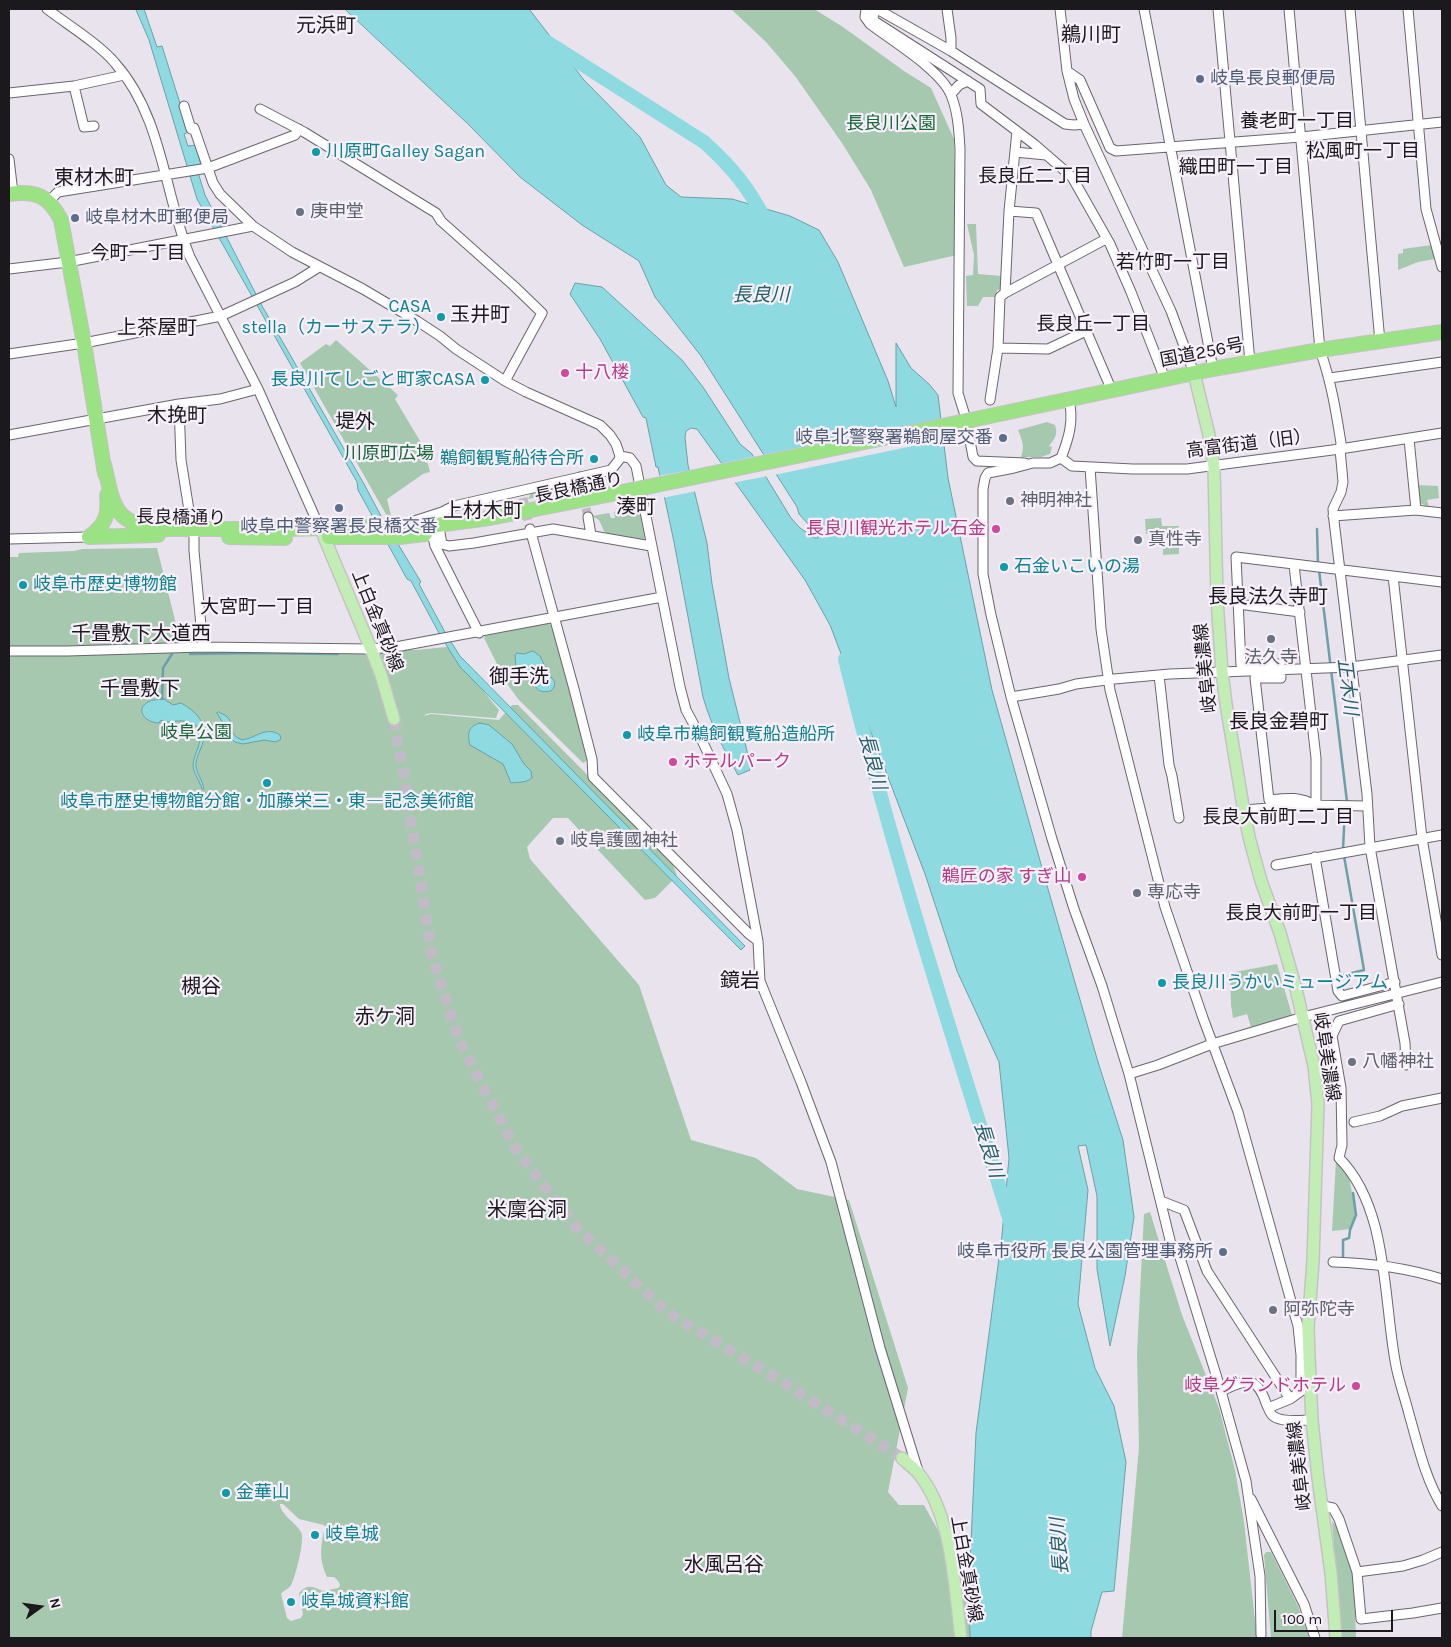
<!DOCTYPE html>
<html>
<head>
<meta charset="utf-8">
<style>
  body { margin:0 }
  #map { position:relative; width:1451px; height:1647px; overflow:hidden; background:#e9e3ee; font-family:Karla,sans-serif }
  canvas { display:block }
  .frame { position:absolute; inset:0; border:10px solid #1b191d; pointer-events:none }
  .north { position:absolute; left:15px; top:1582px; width:50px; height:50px; -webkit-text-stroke:4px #f7f0fb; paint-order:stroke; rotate:76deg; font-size:14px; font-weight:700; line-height:20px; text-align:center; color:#1b191d }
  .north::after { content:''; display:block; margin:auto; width:18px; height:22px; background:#1b191d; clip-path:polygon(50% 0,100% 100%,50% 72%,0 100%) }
  .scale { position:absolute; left:1274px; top:1610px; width:119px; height:22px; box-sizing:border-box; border:2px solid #1b191d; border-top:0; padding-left:6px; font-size:15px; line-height:18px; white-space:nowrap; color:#1b191d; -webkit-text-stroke:4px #f7f0fb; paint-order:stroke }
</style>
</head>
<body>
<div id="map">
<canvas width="1451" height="1647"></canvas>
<div class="frame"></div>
<div class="north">N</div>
<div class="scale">100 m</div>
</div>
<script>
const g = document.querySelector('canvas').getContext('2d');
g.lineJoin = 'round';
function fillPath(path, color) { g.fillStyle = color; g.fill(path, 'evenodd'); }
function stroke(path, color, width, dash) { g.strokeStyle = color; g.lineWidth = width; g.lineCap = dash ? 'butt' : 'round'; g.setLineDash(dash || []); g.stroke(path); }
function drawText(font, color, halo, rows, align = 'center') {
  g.font = font + ' Karla,"Noto Sans JP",sans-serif'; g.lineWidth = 4.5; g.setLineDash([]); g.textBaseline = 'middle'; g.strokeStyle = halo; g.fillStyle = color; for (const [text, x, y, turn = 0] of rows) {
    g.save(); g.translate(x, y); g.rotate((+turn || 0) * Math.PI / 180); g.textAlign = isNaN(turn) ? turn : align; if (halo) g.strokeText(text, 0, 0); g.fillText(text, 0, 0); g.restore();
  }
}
fillPath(new Path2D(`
  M731,9h83l29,18 61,44 27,17 23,51 3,116 -53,12 -33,-77 -29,-47 -47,-67 -29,-34z
  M967,224h9l2,50 24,2v13l-5,1 -1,7h-13l-5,9h-11l-1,-30 7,-1 1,-20z
  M1432,245l3,14 -17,3 -20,8v-16l5,-1v-4z
  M336,340l62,55 -3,4 28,47 7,26 -7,2 -36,25 4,17h-4l-87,-153 26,-19 4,2z
  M1047,422l8,3c3,10 0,13 -6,21l3,1 -2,7 -9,3h-20c4,-11 1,-17 -3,-27z
  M571,484l7,5 -50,10 3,-6z
  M1417,485l21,1 1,12 -12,2 2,7 -9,-4z
  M634,508l1,6 7,-1 5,23 -4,4 -38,-7 -6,-13 -7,-4 17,-3 2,5h4l-1,-6z
  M1161,518l1,8h17v28l-16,1v-21h-17l-1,-15z
  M157,548l25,100 21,-1 213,3 31,-3 52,63 -3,8h-2l-63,-5 -5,1 -2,2 7,-2 68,6 13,-15h6l153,154 6,17 -22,22 -10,2 -77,-82h-15l-26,29 3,12 109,126 52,155 65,18 41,31 52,11 59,188 -20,104 11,13h25l45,81 1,52h-961v-1081h9l1,-4 55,-2 8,-2zM280,1504h3l16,15 25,6 1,1c-4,20 -7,31 2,51h7l5,5 1,4 -2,2 -15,3c-10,-4 -15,-8 -24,2l4,21 -2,4 -10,3 -4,-3 -6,-24c4,-5 9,-5 11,-11 4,-9 13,-43 9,-51 -5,-9 -21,-18 -21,-28z
  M548,623l5,4 35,133 -5,3 -65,-64 -12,-17 -22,-44 1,-2z
  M1277,964l15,51 -41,12 -4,-13 -14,4 -2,-13 -1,-32z
  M1336,1161l12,10 8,44 -6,14 -18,2z
  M1150,1212l32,103 37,93 16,62 9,52 13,116h-135l17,-191 -2,-94 7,-139z
  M1332,1521l5,6 17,48 2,63h-15z
  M1266,1552h5l27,54 11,32h-38l-7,-83z`), '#a5c8ae');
const water = new Path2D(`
  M136,9h8l13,38 5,-1 27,86 -5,2 4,12 8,-1 5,20 -5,1 9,29 56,109 103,180 17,32 40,66 -2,2 27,50 14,22 285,290 -4,4 -281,-283 -20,-32 -29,-54 -4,-2 -49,-89 -1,-8 -160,-283 -48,-159z
  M345,9h184l55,71 56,57 26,48 15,12 51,2 58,17 29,14 19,32 50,119 8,26v-64l15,25 18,16 9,11 10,83 44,212 56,199 50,173 25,78 11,77 -9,59 -15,70 -13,-77v-73l-11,-51 -8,1 10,44 -10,114 17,64 19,38 12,56 -12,129 -12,1 -11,39v7h-121l-1,-52 7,-153 26,-198 7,-77 -10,-96 -42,-91 -32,-97 -95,-249 -25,-45 -108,-151 -6,-1 -5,3 -1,7 3,27 19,78 5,41 17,94 21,85v7l-12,5c-14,-25 -27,-50 -35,-78l-29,-155 -16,-75h-2l-10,-49 -3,-1 -43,-78 -30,-45 5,-11 27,4 80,73 21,27 37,57 12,10 39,64 9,10 15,10h3v-3l-19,-21 -2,-7 -96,-151 -46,-59 -16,-36 -57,-36 -62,-48 -52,-53z
  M533,651l7,5 8,17 7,9 -1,5 -3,4c-14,3 -16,-4 -20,-15l-11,1 -5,-7 1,-2 -1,-13 2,-2 7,1z
  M164,699l9,6 8,-2c18,10 29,23 20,45 -2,5 -6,13 -5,19 1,7 7,14 8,22h-2c-2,-8 -9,-16 -9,-24 1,-13 11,-23 6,-37 -17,-14 -28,-2 -38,-8l-2,3c-13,0 -25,-13 -11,-21 4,-3 11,-2 16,-3z
  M219,712c2,2 5,2 7,4 10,8 0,19 17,24 14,-3 24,-14 37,-5l1,4 -5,3 -12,-2 -21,4 -8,-2 -6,-6 -6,-13 -6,-10z
  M480,723l9,2 23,19 12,20 7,7 1,7c-6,5 -14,4 -21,5l-8,-19 -33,-19c-3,-11 -2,-19 10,-22z`);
fillPath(water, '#8edae1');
stroke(water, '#6ca0a6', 1);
fillPath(new Path2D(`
  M943,419l3,20 -172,36 -12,-20z
  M756,456l12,20 -36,7 -13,-19z
  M691,470l6,21 -35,7 -5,-22z`), '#e9e3ee');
stroke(new Path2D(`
  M1317,529l1,35
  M1319,570l28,232
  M190,654l63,-1 85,1
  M162,699l1,-31 9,-14
  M1343,849l2,-41
  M1340,976l24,-6 -20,-114
  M1343,1258v-18l6,-2 1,-8 6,-15 -3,-22`), '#6ca0a6', 2.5);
stroke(new Path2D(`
  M547,42l157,100c27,24 46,47 62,80
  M845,659c46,190 107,375 165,562`), '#8edae1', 14);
stroke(new Path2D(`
  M583,495l5,22
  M523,498l7,31`), '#c0bbc4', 9, [9, 4.5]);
stroke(new Path2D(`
  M394,719l11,63 27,174 27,84 57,110 60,77 92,86 116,70 118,75`), '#c0bbc4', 11, [11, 5.5]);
const minor = new Path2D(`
  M47,9c21,16 52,35 68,54 48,54 49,131 75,194l68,132 64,144
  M866,9l-1,8 5,7c22,17 71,46 81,71 7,17 8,36 9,54l-2,244 8,26 7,38 4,4 48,2
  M876,9l-3,7 1,5 106,68 1,15 53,40 38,33 38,67 21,48 34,87
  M877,9l74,42 114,73 9,1 10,-1
  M947,9l4,29v13
  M1060,9l7,62 7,28 10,25 87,187 23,62
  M1144,9l69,360
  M1218,9l32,353
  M1289,9l31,341c11,31 16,61 21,93l-1,6 3,33 -2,10 -8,17 1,12 33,273 3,53 35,196 1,22
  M1350,9l30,333
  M1408,9l18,200 16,58
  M1067,71l13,9 30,68 6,3 185,-14 141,-15
  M74,86l10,41 10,-1
  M9,93l65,-7 50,-11
  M951,94l8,-9 9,-4
  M184,106l7,23 3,-1 19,55 7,11 33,32 39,26 71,37 54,32 23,15 16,13 49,32 21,11 74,33 10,10 6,9 4,12 -1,4 -8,10 -157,36 -12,6 -31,10
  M260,109l44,23 132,81 5,8 73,65 28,27 -37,68
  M1015,152l31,3
  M9,159l4,34
  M49,201l9,-9 150,-24 87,-33 4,-6
  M1009,211l27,2 76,178
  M9,269l59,-7 185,-36
  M1005,293l101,-54
  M998,348l50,1 38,-18
  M9,354l75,-11 137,-27 74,-34 24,-15
  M1330,378l112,-16
  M990,400l8,-52 2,-51 5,-4 4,-82 8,-80
  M1069,400c5,20 0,38 -8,58l-11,5h-17l-19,5 -26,5 -3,5 -2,11v85l8,41 20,82 41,142 22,70 28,77 27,88 42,170 7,7 43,140 25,90 14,95 1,59
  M179,404l2,56 11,69
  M9,435l170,-31 41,-5 38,-10
  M1409,439l7,71
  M620,456l10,2 6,8 44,221 6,23 13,24 28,60 10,36 21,111 2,40 41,101 30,80 49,186 39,126
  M1061,458l11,8 61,3h54l153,-20 102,-16
  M1090,467l11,162 9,61 55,217 38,111 35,94 60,214 3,29v36l-11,8 -22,9
  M580,477l2,11
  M1333,516l83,-6 26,3
  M588,517l3,18
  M530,529l44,160 18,70 1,18 156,157 9,7
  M432,533l3,13 44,87
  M440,533l2,11 7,2 25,-3 79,-14 98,17
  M194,536v15l9,96
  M9,539l80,-2
  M1294,565l22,193v48
  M1393,576l29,262 20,117
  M1238,604l62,8
  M9,651h58l136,-4 168,2 30,-3 261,-49
  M1159,675l10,90 3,11 7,42
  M1011,697l48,-8 17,-5 38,-5 56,-5 181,-7 91,-12
  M1316,806c-16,-10 -29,-8 -47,-6l-14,-122h26l-1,-14 -39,1 -5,-108 206,25
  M1244,810l62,-5 61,1
  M1315,857l23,134 4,5 53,-14
  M1276,865l166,-30
  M1399,1004l-60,17 -7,15 9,52 1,57 -3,13c50,50 44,142 57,208 3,16 9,32 13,48 9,31 16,64 33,92
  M1129,1074l29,-9 54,-21 91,-27 139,-35
  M1354,1122l26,-6 22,-10 40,-8
  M1161,1201l23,9 23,61 83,128
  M1333,1262c37,1 74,6 109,17
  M1221,1391c23,-10 35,-18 45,12 2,4 4,11 7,13 9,7 28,4 39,4
  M1251,1499l53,105 11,34
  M1323,1506l10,2 6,11 18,53 4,47 52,-6 29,-5
  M1357,1572l46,-6 20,-6 19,-8`);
const major = new Path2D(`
  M1194,373l15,62 5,32 3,133 5,72 4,32 16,96 7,37 12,44 19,52 16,56 18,77 4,38 -5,157 -5,67 1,28 3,64 6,58 13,95 5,65
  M324,537l47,112 10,26 13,44
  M902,1458c5,5 12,10 17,16 34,43 35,112 42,164`);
const highway = new Path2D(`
  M9,194c27,-4 40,2 52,26l23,123 21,131
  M971,420l242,-51 107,-19 122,-18
  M104,464c9,38 8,59 53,65h132l148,-4 53,-7 147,-29
  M89,537l69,-2
  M89,537c16,-12 20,-21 18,-42
  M229,537l56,1
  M329,537h70l26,-3`);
stroke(minor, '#6b656e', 11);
stroke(major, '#c4c3c4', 14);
stroke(highway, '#c4c3c4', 16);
stroke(minor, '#fff', 9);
stroke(major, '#c2eeb5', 11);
stroke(highway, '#9ae283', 14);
const highwayBridge = new Path2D(`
  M637,489l334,-69`);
stroke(highwayBridge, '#c4c3c4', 16, []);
stroke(highwayBridge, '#9ae283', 14);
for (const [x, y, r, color] of [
  [1200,79,5,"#5c6f8a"],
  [316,152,5,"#0f9aa8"],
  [300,212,5,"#6b7280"],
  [75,218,5,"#5c6f8a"],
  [441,317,5,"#0f9aa8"],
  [565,373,5,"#d1479c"],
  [485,380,5,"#0f9aa8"],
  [1003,438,5,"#5c6f8a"],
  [594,459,5,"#0f9aa8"],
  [1010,501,5,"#6b7280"],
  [339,508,5,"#5c6f8a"],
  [996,529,5,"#d1479c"],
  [1138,540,5,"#6b7280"],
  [1004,567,5,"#0f9aa8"],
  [23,585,5,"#0f9aa8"],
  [1271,639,5,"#6b7280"],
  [627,735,5,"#0f9aa8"],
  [673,762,5,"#d1479c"],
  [267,783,5,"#0f9aa8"],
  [560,841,5,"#6b7280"],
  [1082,877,5,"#d1479c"],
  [1137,893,5,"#6b7280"],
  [1162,983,5,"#0f9aa8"],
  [1352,1062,5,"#6b7280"],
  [1223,1252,5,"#5c6f8a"],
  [1273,1310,5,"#6b7280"],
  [1356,1386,5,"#d1479c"],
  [226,1493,5,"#0f9aa8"],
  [315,1535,5,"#0f9aa8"],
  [291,1602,5,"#0f9aa8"]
]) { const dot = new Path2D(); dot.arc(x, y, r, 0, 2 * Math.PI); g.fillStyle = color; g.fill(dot); stroke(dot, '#f7f0fb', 2); }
drawText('18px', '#4e5e75', '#f7f0fb', [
  ["岐阜長良郵便局",1210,79],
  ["岐阜材木町郵便局",85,218],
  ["岐阜北警察署鵜飼屋交番",993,438,"right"],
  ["岐阜中警察署長良橋交番",339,527,"center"],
  ["岐阜市役所 長良公園管理事務所",1213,1252,"right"]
], 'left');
drawText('18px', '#186739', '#f7f0fb', [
  ["長良川公園",891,124],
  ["川原町広場",389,454],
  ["岐阜公園",196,733]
]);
drawText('18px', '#0d838f', '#f7f0fb', [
  ["川原町Galley Sagan",326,152],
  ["CASA",431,307,"right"],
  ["stella（カーサステラ）",431,328,"right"],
  ["長良川てしごと町家CASA",475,380,"right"],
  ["鵜飼観覧船待合所",584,459,"right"],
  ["石金いこいの湯",1014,567],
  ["岐阜市歴史博物館",33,585],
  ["岐阜市鵜飼観覧船造船所",637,735],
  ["岐阜市歴史博物館分館・加藤栄三・東―記念美術館",267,802,"center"],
  ["長良川うかいミュージアム",1172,983],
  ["金華山",236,1493],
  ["岐阜城",325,1535],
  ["岐阜城資料館",301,1602]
], 'left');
drawText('18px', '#5b616d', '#f7f0fb', [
  ["庚申堂",310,212],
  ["神明神社",1020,501],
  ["真性寺",1148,540],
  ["法久寺",1271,658,"center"],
  ["岐阜護國神社",570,841],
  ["専応寺",1147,893],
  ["八幡神社",1362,1062],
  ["阿弥陀寺",1283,1310]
], 'left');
drawText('18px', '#1b191d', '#f7f0fb', [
  ["国道256号",1202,353,-11],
  ["高富街道（旧）",1249,444,-7],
  ["長良橋通り",579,488,-12],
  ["長良橋通り",181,518,1],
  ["上白金真砂線",377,621,68],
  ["岐阜美濃線",1206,668,-96],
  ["岐阜美濃線",1326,1057,81],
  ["岐阜美濃線",1300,1466,-97],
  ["上白金真砂線",966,1569,80]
]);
drawText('18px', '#b23c85', '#f7f0fb', [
  ["十八楼",575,373,"left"],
  ["長良川観光ホテル石金",986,529],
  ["ホテルパーク",683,762,"left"],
  ["鵜匠の家 すぎ山",1072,877],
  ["岐阜グランドホテル",1346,1386]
], 'right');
drawText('19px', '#1b191d', '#f7f0fb', [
  ["養老町一丁目",1297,122],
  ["松風町一丁目",1363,152],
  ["織田町一丁目",1236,168],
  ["長良丘二丁目",1035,177],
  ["今町一丁目",138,254],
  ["若竹町一丁目",1173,263],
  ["長良丘一丁目",1093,325],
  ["大宮町一丁目",257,608],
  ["長良大前町二丁目",1278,818],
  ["長良大前町一丁目",1301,914]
]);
drawText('italic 19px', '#226166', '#f7f0fb', [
  ["長良川",761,296],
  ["正木川",1347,687,83],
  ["長良川",872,762,75],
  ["長良川",988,1150,73],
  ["長良川",1060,1546,-94]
]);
drawText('20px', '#1b191d', '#f7f0fb', [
  ["元浜町",326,26],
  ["鵜川町",1091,35],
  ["東材木町",94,178],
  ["玉井町",480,315],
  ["上茶屋町",157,328],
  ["木挽町",177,416],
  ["堤外",355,422],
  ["湊町",636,507],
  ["上材木町",483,511],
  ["長良法久寺町",1268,597],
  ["千畳敷下大道西",141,634],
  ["御手洗",519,677],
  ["千畳敷下",140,689],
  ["長良金碧町",1279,722],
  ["鏡岩",740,981],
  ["槻谷",201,987],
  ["赤ケ洞",385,1017],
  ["米廩谷洞",527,1210],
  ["水風呂谷",724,1565]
]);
</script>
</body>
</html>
